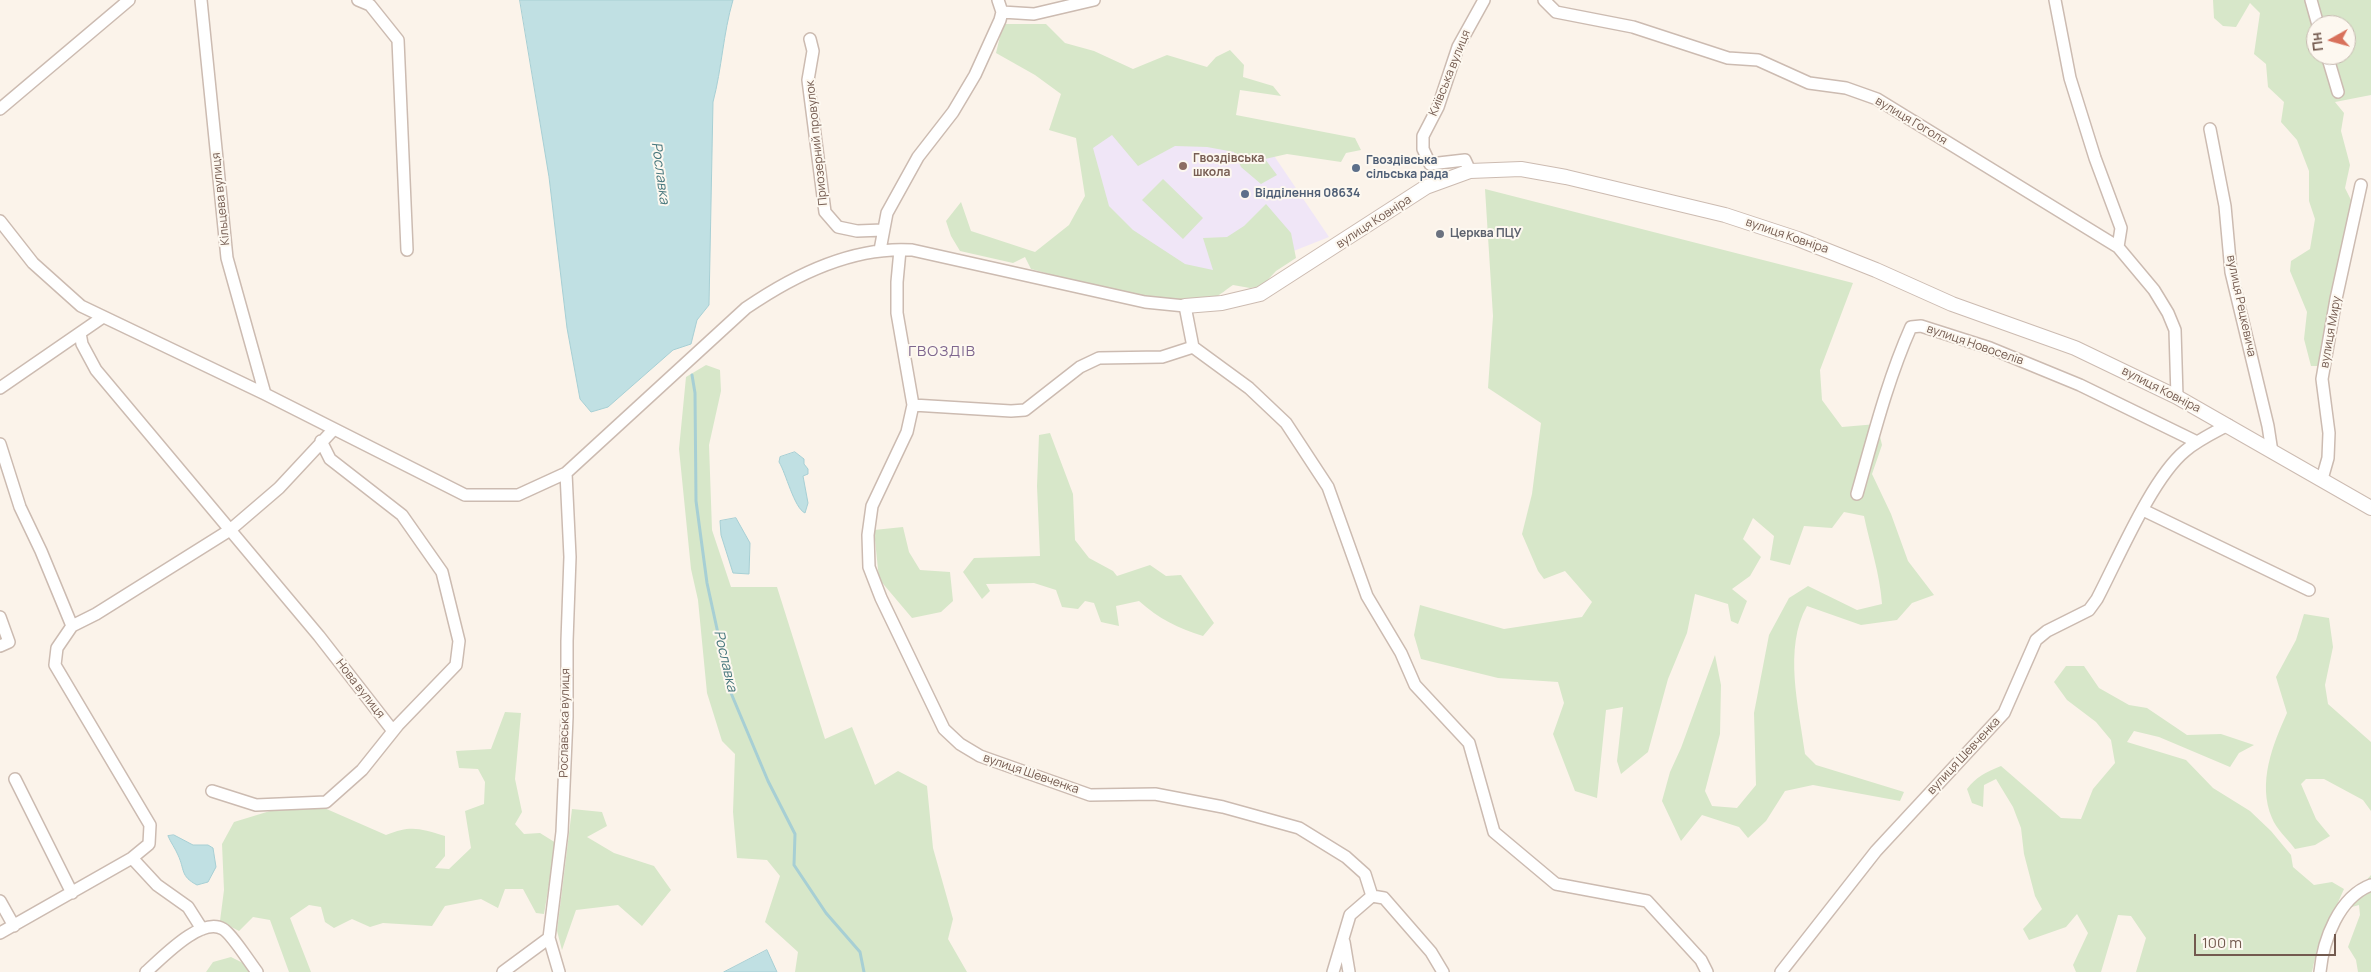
<!DOCTYPE html>
<html>
<head>
<meta charset="utf-8">
<style>
  body { margin:0 }
  #map { position:relative; width:2371px; height:972px; overflow:hidden; background:#fbf3ea; font-family:Manrope,sans-serif }
  canvas { display:block }
  .north { position:absolute; left:2306px; top:15px; width:50px; height:50px; box-sizing:border-box; background:#fdf8f0; border:1px solid #c6b9b0; border-radius:50%; rotate:263deg; font-size:14px; font-weight:700; line-height:20px; text-align:center; color:#735a4f }
  .north::after { content:''; display:block; margin:auto; width:18px; height:22px; background:#d8715b; clip-path:polygon(50% 0,100% 100%,50% 72%,0 100%) }
  .scale { position:absolute; left:2194px; top:934px; width:142px; height:22px; box-sizing:border-box; border:2px solid #735a4f; border-top:0; padding-left:6px; font-size:15px; line-height:18px; white-space:nowrap; color:#735a4f; -webkit-text-stroke:4px #fdf8f0; paint-order:stroke }
</style>
</head>
<body>
<div id="map">
<canvas width="2371" height="972"></canvas>
<div class="north">Пн</div>
<div class="scale">100 m</div>
</div>
<script>
const g = document.querySelector('canvas').getContext('2d');
g.lineJoin = 'round';
function fillPath(path, color) { g.fillStyle = color; g.fill(path, 'evenodd'); }
function stroke(path, color, width, dash) { g.strokeStyle = color; g.lineWidth = width; g.lineCap = dash ? 'butt' : 'round'; g.setLineDash(dash || []); g.stroke(path); }
function drawText(font, color, halo, rows, align = 'center') {
  g.font = font + ' Manrope,sans-serif'; g.lineWidth = 4; g.setLineDash([]); g.textBaseline = 'middle'; g.strokeStyle = halo; g.fillStyle = color; for (const [text, x, y, turn = 0] of rows) {
    g.save(); g.translate(x, y); g.rotate((+turn || 0) * Math.PI / 180); g.textAlign = isNaN(turn) ? turn : align; if (halo) g.strokeText(text, 0, 0); g.fillText(text, 0, 0); g.restore();
  }
}
fillPath(new Path2D(`
  M1078,111l184,27 67,99 -139,55 -100,-98z`), '#f0e6f7');
fillPath(new Path2D(`
  M2213,0h158v95l-36,7 9,11 -3,18 9,34 -5,23 7,14 -31,164h-10l-7,-27 3,-27 -17,-41 1,-10 19,-12 5,-30 -6,-18v-30l-12,-31 -16,-18 3,-20 -16,-15 -2,-23 -12,-10 6,-41 -10,-10 -14,24 -13,-1 -9,-8zM2316,25h30v30h-30z
  M1003,24h43l19,19 29,8 39,18 34,-14 40,12 9,-10 14,-7 14,15 -1,12 30,9 8,10 -41,-6 -4,25 119,23 6,12 -15,3 -5,9 -54,-8 -22,5 12,16 -16,9 -20,-17 -7,-15 -27,-5 -32,-1 -37,20 -26,-31 -19,13 16,58 24,24 52,34 28,6 -10,-32 24,-1 17,-11 22,-22 25,29 5,25 -20,13 -14,15 -12,2 -17,-3c-6,4 -13,10 -19,13 -47,15 -136,-17 -183,-29l-6,-12 -12,6 -53,-12 -9,-15 -5,-15 15,-19 10,29 64,21 34,-27 16,-29 -9,-58 -27,-8 12,-36 -26,-19 -39,-22z
  M1163,179l40,39 -20,21 -41,-39z
  M1485,189l368,94 -33,87 2,30 20,27 35,-3 5,21 -10,29 19,40 17,47 26,34 -22,8 -15,17 -36,5 -54,-19c-24,42 -8,102 -2,148l11,11 88,27 -4,9 -87,-16 -28,6 -19,30 -18,17 -9,-11 -37,-12 -21,26 -19,-40 8,-29 11,-24 34,-93 6,30 -1,49 -15,57 7,15 25,2 19,-23 -2,-72 15,-78 20,-37 19,-12 49,24 25,-6c-2,-30 -12,-59 -18,-88l-20,-4 -12,16 -28,-2 -14,39 -20,-5 4,-24 -21,-18 -10,21 18,18 -11,19 -18,13 15,12 -9,23 -7,-3 -3,-17 -33,-10 -8,39 -19,46 -20,73 -27,22 -4,-13 6,-54 -17,3 -9,88 -22,-7 -22,-57 11,-31 -6,-21 -60,-4 -77,-19 -7,-24 6,-30 84,24 78,-12 10,-15 -27,-31 -21,8 -6,-8 -16,-37 10,-40 9,-71 -53,-35 5,-72z
  M706,365l14,5 1,21 -12,54 3,85 19,57h46l48,152 27,-12 23,58 23,-14 29,15 6,62 20,71 -5,20 19,33h-172l3,-20 -33,-30 15,-46 -13,-16 -30,-2 -4,-46 2,-58 -13,-13 -15,-48 -9,-93 -7,-31 -12,-120 7,-72z
  M1050,433l23,61 2,46 14,18 24,13 4,5 33,-11 16,11 15,-1 33,48 -11,13c-25,-8 -44,-17 -64,-35l-23,5 3,20 -18,-4 -7,-19 -9,-2 -7,8 -16,-2 -6,-17 -22,-7 -48,1 4,7 -8,8 -19,-27 11,-14 66,-2 -3,-70 2,-51z
  M903,527l6,25 11,18 30,2 3,29 -12,11 -29,6 -33,-39 -5,-49z
  M2304,614l25,4 4,29 -8,38 3,19 43,38v69l-8,-11 -39,-21h-18l-5,5 15,35 14,17 -15,9 -20,4c-7,-10 -19,-20 -23,-31 -15,-35 1,-74 15,-105l-11,-36 20,-37z
  M2066,666h18l15,22 30,17 18,3 40,27 34,-1 33,11 -15,8 -9,14 -71,-30 -25,-6 -7,11 59,18 27,28 37,23 21,20 20,24 2,12 21,18 18,-3 12,7 -27,60 -5,23h-176l10,-34 -15,-22 -13,-1 -17,57h-25l-3,-7 15,-32 -11,-19 -11,13 -37,13 -6,-11 19,-20 -7,-13 -11,-42 -3,-26 -8,-21 -17,-28 -12,6 -1,22 -11,-4 -5,-14c9,-12 19,-17 34,-23l60,52 20,1 12,-30 22,-26 -4,-23 -15,-18 -29,-22 -13,-18z
  M505,712l16,1 -6,66 7,33 -7,12 9,10 16,-1 16,10 -12,71 -8,-1 -13,-24h-18l-7,19 -17,-9 -36,7 -13,20 -49,-3 -13,4 -18,-8 -18,9 -9,-6 -4,-15 -12,-2 -19,13 21,54h-22l-19,-52 -17,-3 -14,14 -19,-10 4,-31 -2,-46 12,-22 72,-22 80,35c25,-10 33,-7 59,1v20l-10,12 14,1 22,-21 -6,-37 19,-7 1,-22 -7,-13 -19,-1 -3,-17 35,-2z
  M572,809l30,3 5,14 -20,11 27,16 40,13 17,24 -29,36 -24,-21 -42,5 -14,40 -5,-19z
  M2371,875v97h-13l-2,-12 -8,-13 12,-32 -1,-10 -11,3 7,-15z
  M231,957l30,15h-55l7,-10z`), '#d7e7c9');
const water = new Path2D(`
  M520,0h213c-10,34 -11,68 -20,102l-4,203 -12,15 -6,24 -18,6 -65,57 -17,5 -11,-13 -13,-71 -18,-151z
  M795,452l9,7v5l4,5v5l-5,2 5,27 -3,10c-11,-5 -19,-40 -26,-51l1,-5z
  M736,518l14,25 -1,31 -16,-1 -12,-38 -1,-14z
  M174,835l19,10h15l5,3 3,19 -8,15 -11,3c-17,-9 -12,-15 -19,-30 -3,-7 -7,-12 -10,-19z
  M767,950l10,22h-53z`);
fillPath(water, '#c0e0e3');
stroke(water, '#a7cfd4', 1);
stroke(new Path2D(`
  M692,375l3,18 1,108 11,82 24,110 37,88 27,53 -1,31 32,48 34,39 4,20`), '#a7cfd4', 3);
const minor = new Path2D(`
  M201,0l26,258 38,136
  M358,0l12,5 28,35 9,210
  M1544,0l12,12 77,15 95,31 30,2 51,23 37,5 31,11 241,148 36,43 14,23 7,17 2,67
  M2055,0l15,78 25,80 26,70 -3,19
  M2311,0l7,25
  M1002,12l32,2 60,-14
  M810,39l3,12 -5,29 17,132 13,15 19,4 26,-1
  M2327,55l11,37
  M0,109l129,-109
  M2210,129l15,77 6,66 37,154 4,26
  M1470,171l-5,-11 -35,4 -7,-15v-13l15,-29 20,-60 26,-47
  M0,221l33,42 48,43 184,88 200,101h53l48,-22 180,-165c48,-33 106,-62 166,-58l233,52 40,4 8,41 56,41 37,35 42,64 39,109 34,57 14,32 54,58 25,89 62,52 91,17 54,59 6,12
  M880,250l7,-37 31,-56 35,-45 22,-37 25,-55 2,-8 -4,-12
  M900,250l-3,32v31l16,92 -6,27 -35,74 -4,29 1,32 12,31 63,131 16,15 20,12 110,39 65,-1 68,13 76,21 47,29 19,17 7,22 12,2 47,54 12,20
  M80,333l2,11 14,26 223,266 74,95
  M0,388l103,-71
  M913,405l98,6 14,-1 55,-43 19,-9 63,-1 31,-10
  M0,444l20,63 21,44 31,75 -15,22 -2,17 95,160 -1,19 -17,14 -132,75
  M2322,479l6,-21 1,-25 -7,-54 14,-80 25,-114
  M1857,494c16,-56 30,-113 54,-167l10,-1 69,22 90,37 117,57
  M2143,510l166,80
  M0,617l9,25 -9,4
  M72,626l24,-12 134,-84 49,-42 55,-59
  M15,779l57,114
  M212,791l44,14 70,-3 36,-32 36,-45 58,-60 3,-24 -17,-69 -40,-57 -72,-56 -9,-18
  M132,858l25,27 31,22 14,22
  M0,901l14,25
  M1344,942l5,30
  M146,972c16,-14 55,-56 77,-43 8,4 27,34 34,43
  M503,972l46,-34
  M559,972l-10,-34 13,-106 5,-115v-76l3,-84 -4,-84
  M1333,972l17,-57 22,-19
  M1781,972l95,-121 128,-138 32,-73 11,-9 42,-21 8,-11c21,-40 55,-121 88,-148 13,-11 28,-18 43,-26
  M2320,972c3,-32 19,-75 51,-87`);
const tertiary = new Path2D(`
  M1185,306l37,-3 38,-9 166,-107 44,-16 51,-2 45,8 159,38 73,24 78,31 76,34 123,44 102,49 194,111`);
stroke(minor, '#ccbbb1', 14);
stroke(tertiary, '#ccbbb1', 16);
stroke(minor, '#fff', 11);
stroke(tertiary, '#fff', 14);
for (const [x, y, r, color] of [
  [1183,166,5,"#8d6e63"],
  [1356,168,5,"#5c6f8a"],
  [1245,194,5,"#5c6f8a"],
  [1440,234,5,"#6b7280"]
]) { const dot = new Path2D(); dot.arc(x, y, r, 0, 2 * Math.PI); g.fillStyle = color; g.fill(dot); stroke(dot, '#fdf8f0', 2); }
drawText('12px', '#735a4f', '#fdf8f0', [
  ["Київська вулиця",1450,73,-68],
  ["вулиця Гоголя",1911,121,31],
  ["Приозерний провулок",817,143,-96],
  ["Кільцева вулиця",221,199,-96],
  ["вулиця Ковніра",1374,222,-33],
  ["вулиця Ковніра",1787,236,19],
  ["вулиця Рецкевича",2241,306,78],
  ["вулиця Миру",2331,332,-80],
  ["вулиця Новоселів",1975,345,19],
  ["вулиця Ковніра",2161,390,27],
  ["Нова вулиця",360,689,52],
  ["Рославська вулиця",565,723,-89],
  ["вулиця Шевченка",1964,756,-47],
  ["вулиця Шевченка",1031,774,19]
]);
drawText('bold 12px', '#785e54', '#fdf8f0', [
  ["Гвоздівська",1193,159],
  ["школа",1193,173]
], 'left');
drawText('bold 12px', '#4e5e75', '#fdf8f0', [
  ["Гвоздівська",1366,161],
  ["сільська рада",1366,175],
  ["Відділення 08634",1255,194]
], 'left');
drawText('bold 12px', '#5b616d', '#fdf8f0', [
  ["Церква ПЦУ",1450,234]
], 'left');
drawText('italic 14px', '#47777d', '#fdf8f0', [
  ["Рославка",660,173,82],
  ["Рославка",725,661,77]
]);
g.letterSpacing = '1px';
drawText('15px', '#7f678f', '#fdf8f0', [
  ["ГВОЗДІВ",942,352]
]);
g.letterSpacing = '0px';
</script>
</body>
</html>
